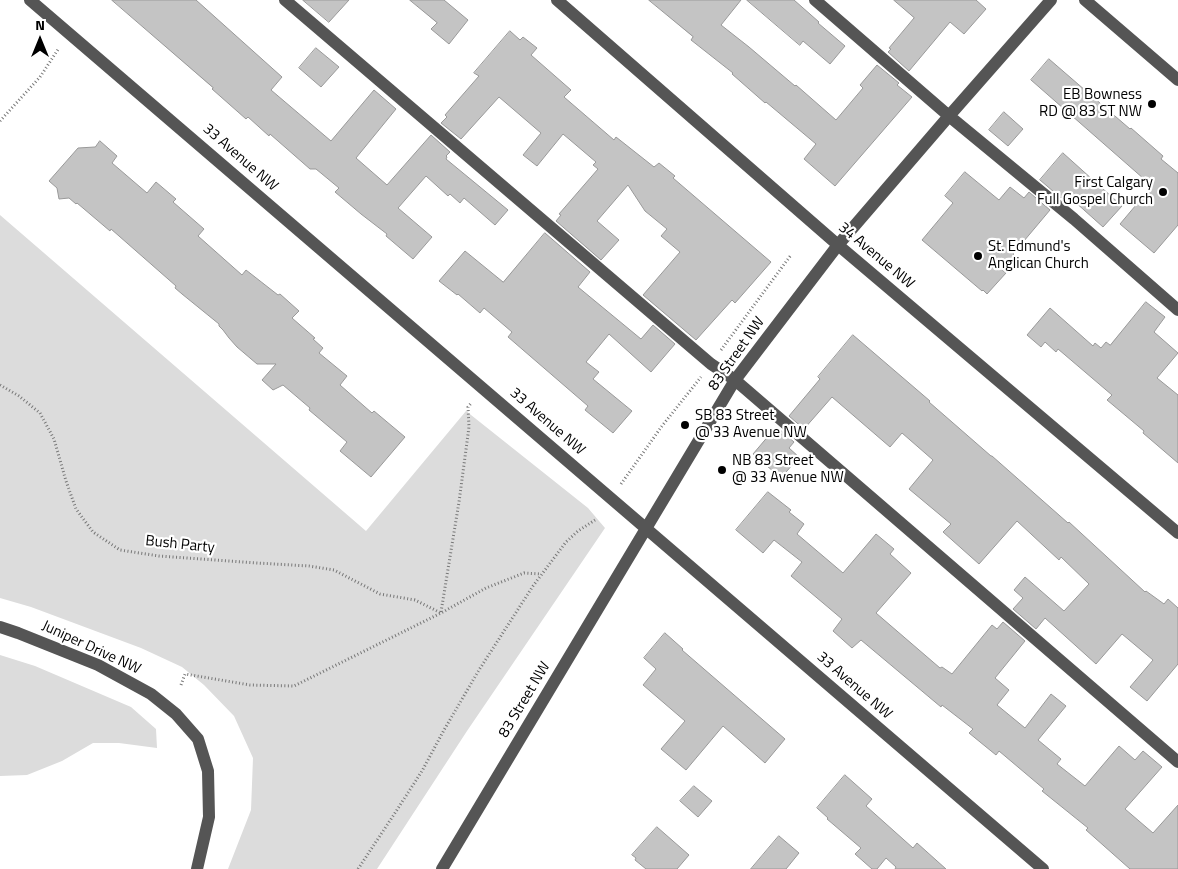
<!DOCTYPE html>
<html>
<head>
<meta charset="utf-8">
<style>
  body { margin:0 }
  #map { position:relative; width:1178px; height:869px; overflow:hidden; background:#fff; font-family:"Titillium Web",sans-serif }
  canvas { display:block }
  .north { position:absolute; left:15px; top:15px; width:50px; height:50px; -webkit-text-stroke:4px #fff; paint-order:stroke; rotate:0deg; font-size:14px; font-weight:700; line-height:20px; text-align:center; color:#000 }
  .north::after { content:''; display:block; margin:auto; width:18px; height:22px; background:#000; clip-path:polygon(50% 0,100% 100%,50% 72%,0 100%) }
</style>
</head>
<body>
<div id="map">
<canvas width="1178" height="869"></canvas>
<div class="north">N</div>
</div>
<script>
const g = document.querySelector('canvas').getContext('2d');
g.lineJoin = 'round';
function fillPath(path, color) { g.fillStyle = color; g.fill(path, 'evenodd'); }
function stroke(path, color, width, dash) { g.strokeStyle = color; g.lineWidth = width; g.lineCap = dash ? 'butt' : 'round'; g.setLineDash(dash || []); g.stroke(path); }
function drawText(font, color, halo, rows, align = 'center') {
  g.font = font + ' "Titillium Web",sans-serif'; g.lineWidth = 4.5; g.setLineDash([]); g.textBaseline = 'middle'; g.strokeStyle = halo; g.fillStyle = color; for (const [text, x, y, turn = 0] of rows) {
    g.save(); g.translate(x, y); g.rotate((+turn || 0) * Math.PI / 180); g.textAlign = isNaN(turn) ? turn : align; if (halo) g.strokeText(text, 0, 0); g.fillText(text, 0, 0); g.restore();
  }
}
fillPath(new Path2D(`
  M0,215l366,316 100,-120 122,97 17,20 -138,203 -90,138h-149l23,-59 2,-52 -19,-42 -30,-31 -22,-18 -41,-19 -110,-41 -31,-9z
  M0,655l35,11 96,41 25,22 1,19 -38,-5h-26l-31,18 -35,14 -27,1z`), '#dcdcdc');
const building = new Path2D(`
  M112,0h84l86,77 -11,13 60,51 43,-51 22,19 -40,49 31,27 44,-50 19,17 -4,4 1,1 -1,2 62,51 -13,15 -31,-27 -4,5 -10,-9 -2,2 -22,-20 -28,32 34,29 -19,22 -27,-23 1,-2 -26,-20 -26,-22 4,-4 -23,-19h-6l-40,-35 -1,2 -21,-19 -2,2 -34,-30 1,-1z
  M303,0h46l-20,22z
  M410,0h34l24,20 -19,24 -18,-15 6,-6z
  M649,0h92l-20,25 28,22 46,39 1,-1 40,35 27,-32 -3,-3 17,-20 22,18 -2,2 15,12 -77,89 -31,-27 12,-15 -50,-42 -1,1 -33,-29 1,-1 -42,-33 2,-3z
  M747,0h47l25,22 -1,1 27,23 -15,18 -27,-23 -3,4z
  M894,0h82l10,9 -22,25 -14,-12 -41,49 -21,-19 3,-3 -2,-1 25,-30z
  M510,31l10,9 3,-3 14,11 -6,7 40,35 -7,7 50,43 2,-3 38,30 5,-4 16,13 -2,2 98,84 -36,41 -3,-3 -36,40 -53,-45 37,-43 -19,-16 6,-7 -22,-18 -17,-26 -31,36 22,19 -18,20 -45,-39 5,-6 -2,-1 39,-45 -5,-4 3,-3 -33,-28 -26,32 -14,-11 18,-22 -42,-36 -38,42 -20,-16 6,-6 -2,-2 34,-39 -5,-3z
  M316,48l23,19 -18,20 -22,-19z
  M1049,59l81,70 1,-1 32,28 -2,3 17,14v52l-24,28 -34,-29 32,-38 -121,-106z
  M1004,112l19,17 -15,17 -19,-16z
  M100,141l17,15 -5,7 35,30 9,-11 20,17 -3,3 31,27 -6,7 44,39 4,-5 32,25 2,-1 19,17 -7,7 23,20 -2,1 10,9 -4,5 28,23 -7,9 32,28 2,-2 31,26 -34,40 -31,-26 7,-9 -38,-32 1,-2 -27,-23 -10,5 -11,-10 14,-16h-19l-20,-17 -8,-9 -6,-8 -4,-4v-2l-37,-30 -7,-6 1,-2 -65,-57 -1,2 -33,-28 -1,1 -7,-6 -10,1 -2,-11 -8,-7 29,-33 17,-1z
  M1063,153l59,53 -19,21 -38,-34 -4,5 -21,-18z
  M965,172l34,28 11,-13 14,11 5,-6 21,18 -37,44 2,2 -13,14 4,3 -19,21 -4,-4 -1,1 -60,-51 31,-37 -8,-7z
  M545,233l45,39 -12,15 63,52 12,-14 22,19 -24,28 -42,-38 -23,28 13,10 -6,7 39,32 -19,22 -28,-23 3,-4 -80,-69 4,-5 -28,-24 -4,5 -22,-19 -1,1 -18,-14 26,-30 38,31z
  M1146,302l19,15 -11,15 24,21 -21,25 21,17v68l-35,-30 1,-2 -37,-31 5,-5 -54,-46 -2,3 -11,-10 -4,5 -14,-12 23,-27 43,38 2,-3 6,5 5,-6 4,3z
  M853,335l77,66 -1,1 62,54h1l76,67 1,-1 76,70 1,-1 18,13 4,-5 10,9v56l-31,37 -17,-14 23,-27 -31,-26 -26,30 -51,-46 -9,11 -23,-20 10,-11 -9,-8 11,-13 39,34 25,-27 -28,-27 -2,3 -42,-39 -38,43 -36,-32 8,-8 -42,-35 24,-29 -31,-27 -12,14 -58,-50 -28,32 -15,-13 31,-37 -2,-2z
  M779,429l15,13 -5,6 10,9 -18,21 -28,-24 17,-20 3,3z
  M768,492l23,18 -2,2 15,12 -7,10 46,39 33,-39 18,15 -4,5 21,19 -35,40 64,55 2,-1 10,7 40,-49 5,4 6,-7 22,19 -30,37 14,12 -12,15 28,23 26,-34 15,12 -28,34 23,19 -4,5 28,22 34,-40 16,14 8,-9 19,16 -37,42 28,24 25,-28v64h-48l-44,-39 2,-2 -46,-37 2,-2 -45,-38 -3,4 -27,-22 4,-4 -31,-24 -1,2 -80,-67 -9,8 -19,-17 9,-12 -51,-43 11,-14 -28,-22 -11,13 -27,-23z
  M665,633l18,16 -1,1 103,89 -20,24 -42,-37 -37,44 -25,-21 24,-28 -42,-36 13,-16 -12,-11z
  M845,775l27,24 -6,7 47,42 4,-5 29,26h-51l1,-2 -10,-9 -9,11h-5l-17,-15 6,-6 -34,-29 1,-1 -11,-10z
  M694,786l18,15 -14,16 -18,-16z
  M657,827l32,28 -12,14h-31l-11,-9 1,-2 -4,-3z
  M779,836l20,17 -13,16h-35z`);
fillPath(building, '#c4c4c4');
stroke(building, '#999', 1);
stroke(new Path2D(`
  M0,121l40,-44 19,-29
  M721,350l70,-95
  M0,385l19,11 21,17 14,26 12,42 10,28 17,23 27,18 39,6 98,7 52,3 25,4 46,24 35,6 26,13
  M621,484l41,-58 39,-49
  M441,612l18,-110 10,-75 -1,-20 4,-5
  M181,685l4,-11 65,11 44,1 147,-73 45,-25 38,-15 17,1
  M358,869l37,-56 27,-42 22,-41 35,-60 54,-84 33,-44 12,-11 17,-11`), '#777', 3, [1, 2.5]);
stroke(new Path2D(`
  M30,0l1013,869
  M285,0l426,364 24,16 443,382
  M557,0l281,245 340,288
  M815,0l134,116 125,103 104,91
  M1085,0l93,80
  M0,627l18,6 80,32 53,29 25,20 22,25 10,32 1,46 -12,52
  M442,869l293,-489 103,-135 111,-129 102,-116`), '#555', 12);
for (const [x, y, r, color] of [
  [1152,104,5,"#000"],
  [1163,192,5,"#000"],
  [978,256,5,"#000"],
  [685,425,5,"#000"],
  [722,470,5,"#000"]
]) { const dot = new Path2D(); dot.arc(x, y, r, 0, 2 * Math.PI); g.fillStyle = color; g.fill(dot); stroke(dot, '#fff', 2); }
drawText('15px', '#000', '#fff', [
  ["EB Bowness",1142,95,"right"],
  ["RD @ 83 ST NW",1142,112,"right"],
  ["First Calgary",1153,183,"right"],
  ["Full Gospel Church",1153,200,"right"],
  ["St. Edmund's",988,247],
  ["Anglican Church",988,264],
  ["SB 83 Street",695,416],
  ["@ 33 Avenue NW",695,433],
  ["NB 83 Street",732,461],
  ["@ 33 Avenue NW",732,478]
], 'left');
drawText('15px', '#000', '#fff', [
  ["33 Avenue NW",240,158,41],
  ["34 Avenue NW",876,256,40],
  ["83 Street NW",737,354,-55],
  ["33 Avenue NW",547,422,41],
  ["Bush Party",180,545,6],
  ["Juniper Drive NW",91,648,25],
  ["33 Avenue NW",854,686,41],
  ["83 Street NW",525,700,-59]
]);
</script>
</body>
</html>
